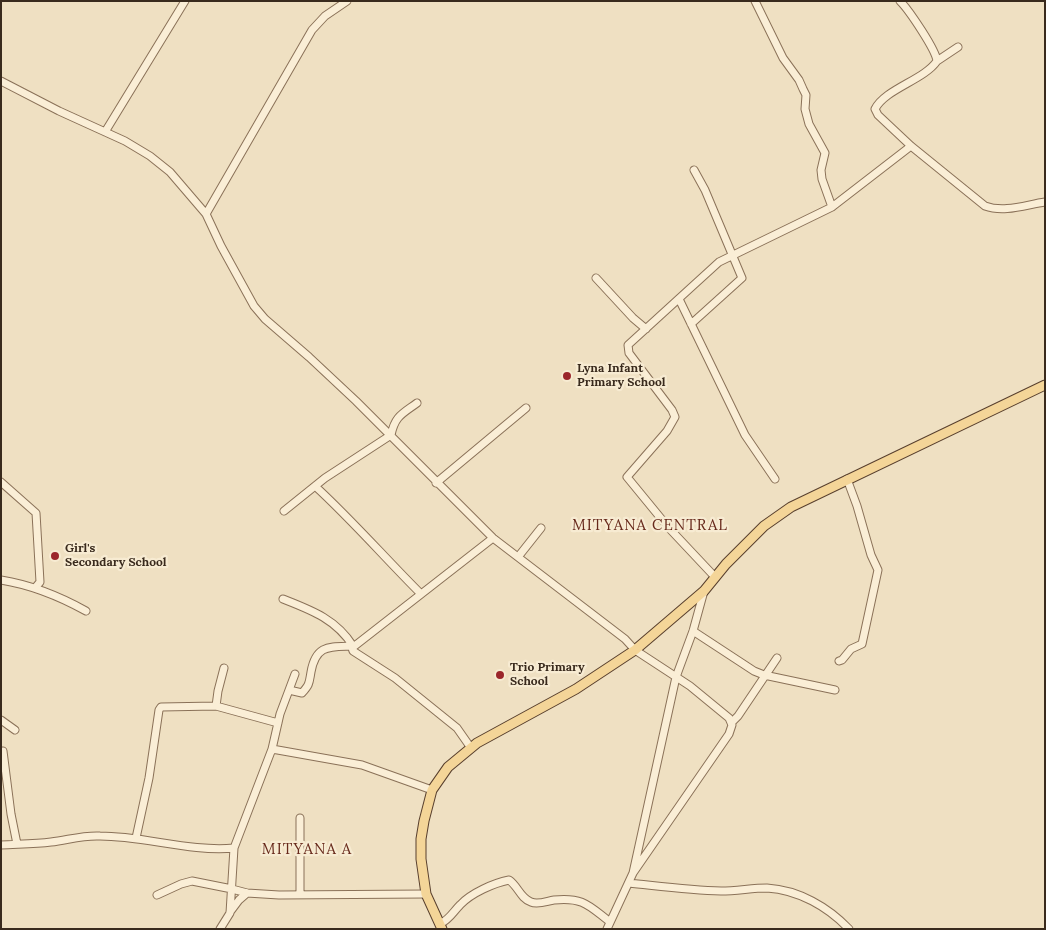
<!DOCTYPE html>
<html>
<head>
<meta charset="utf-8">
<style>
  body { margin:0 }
  #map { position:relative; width:1046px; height:930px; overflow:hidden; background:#efe0c2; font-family:Lora,serif }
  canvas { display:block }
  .frame { position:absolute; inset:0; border:2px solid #392a1d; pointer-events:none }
</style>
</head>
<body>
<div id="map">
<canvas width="1046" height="930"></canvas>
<div class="frame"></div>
</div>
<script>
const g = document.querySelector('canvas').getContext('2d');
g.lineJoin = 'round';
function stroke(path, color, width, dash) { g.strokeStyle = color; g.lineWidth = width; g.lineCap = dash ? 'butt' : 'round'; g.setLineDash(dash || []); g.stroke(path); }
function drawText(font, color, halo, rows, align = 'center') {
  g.font = font + ' Lora,serif'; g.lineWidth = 4.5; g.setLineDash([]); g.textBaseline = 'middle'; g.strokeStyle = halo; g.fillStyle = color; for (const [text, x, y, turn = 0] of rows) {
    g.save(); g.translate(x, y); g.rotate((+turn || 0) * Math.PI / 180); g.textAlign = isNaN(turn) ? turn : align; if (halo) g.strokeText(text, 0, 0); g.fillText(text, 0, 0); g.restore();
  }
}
const minor = new Path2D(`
  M755,1l28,57 16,22 4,9 3,6 -1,14 4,15 16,29 -4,17 1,9 10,28
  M900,1c9,9 36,49 37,60 -13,19 -52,28 -62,48l3,6 33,31 74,60c19,7 40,-1 60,-4
  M937,61l21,-14
  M1,81l58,30 66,30 25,15 20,16 36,42 15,32 33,60 11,13 44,38 47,44 137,137 132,101 10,11 55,36 39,32 3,7 -3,9 -96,139
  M105,132l80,-131
  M206,214l106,-184 13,-14 22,-15
  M596,278l37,40 13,11
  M679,299l66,136 30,44
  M691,324l51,-46 -37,-88 -11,-20
  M1,482l35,31 4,69 -5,6
  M436,483l90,-75
  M315,486c37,34 70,72 106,108
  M284,511l41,-33 66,-43c4,-19 11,-21 26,-32
  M518,557l23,-29
  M715,577l-47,-50 -41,-50 40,-46 8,-14 -3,-7 -43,-57 -1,-8 91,-83 113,-55 79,-61
  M1,580c31,5 58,16 85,31
  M283,599c28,11 53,20 70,47 -23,1 -37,-2 -42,26 -2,11 -1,12 -9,21l-13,-3
  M693,631l61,40 10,4 71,15
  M839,661l3,-1 9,-11 11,-5 16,-74 -7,-15 -14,-49 -10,-27
  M216,706l2,-15 6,-23
  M1,720l14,10
  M732,722l6,-6 39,-58
  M471,748l-14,-20 -62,-50 -42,-27 -1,-3 141,-110
  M272,749l90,16 70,25
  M3,751l8,63 6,30
  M300,818v77
  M136,838l13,-60 10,-68 2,-3 55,-1 62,17
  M1,845c17,-1 34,-1 50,-3 17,-2 32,-7 49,-6 45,0 89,16 134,12
  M629,883c30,3 61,7 92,8 16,0 31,-3 46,-3 32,2 61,19 82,41
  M157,895l24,-11 11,-3 40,8 15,4 32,2 147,-1
  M230,912l9,-12 8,-7
  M440,924c10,-5 13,-12 20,-19 11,-12 34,-22 49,-25 9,6 11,18 22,22 7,3 16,-1 23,-2 30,-3 35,6 56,22
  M220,929l10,-16 4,-65 38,-99 8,-35 15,-40
  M607,929l26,-56 43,-196 17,-46 11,-40`);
const major = new Path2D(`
  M442,929l-16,-35 -5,-35v-20l3,-18 8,-31 16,-23 29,-24 99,-54 59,-39 69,-59 22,-27 38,-38 27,-19 254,-122`);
stroke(minor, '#8a7158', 9);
stroke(major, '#583f2d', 11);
stroke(minor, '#faeed6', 7);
stroke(major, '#f4d598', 9);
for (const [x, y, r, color] of [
  [567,376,5,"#9b262b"],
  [55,556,5,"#9b262b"],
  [500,675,5,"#9b262b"]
]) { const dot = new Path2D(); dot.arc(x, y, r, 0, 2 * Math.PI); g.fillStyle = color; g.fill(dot); stroke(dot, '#f7ebd2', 2); }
drawText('bold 12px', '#392a1d', '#f7ebd2', [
  ["Lyna Infant",577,369],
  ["Primary School",577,383],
  ["Girl's",65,549],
  ["Secondary School",65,563],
  ["Trio Primary",510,668],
  ["School",510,682]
], 'left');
g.letterSpacing = '1px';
drawText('15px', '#67291b', '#f7ebd2', [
  ["MITYANA CENTRAL",650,526],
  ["MITYANA A",307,850]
]);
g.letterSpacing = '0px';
</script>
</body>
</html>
